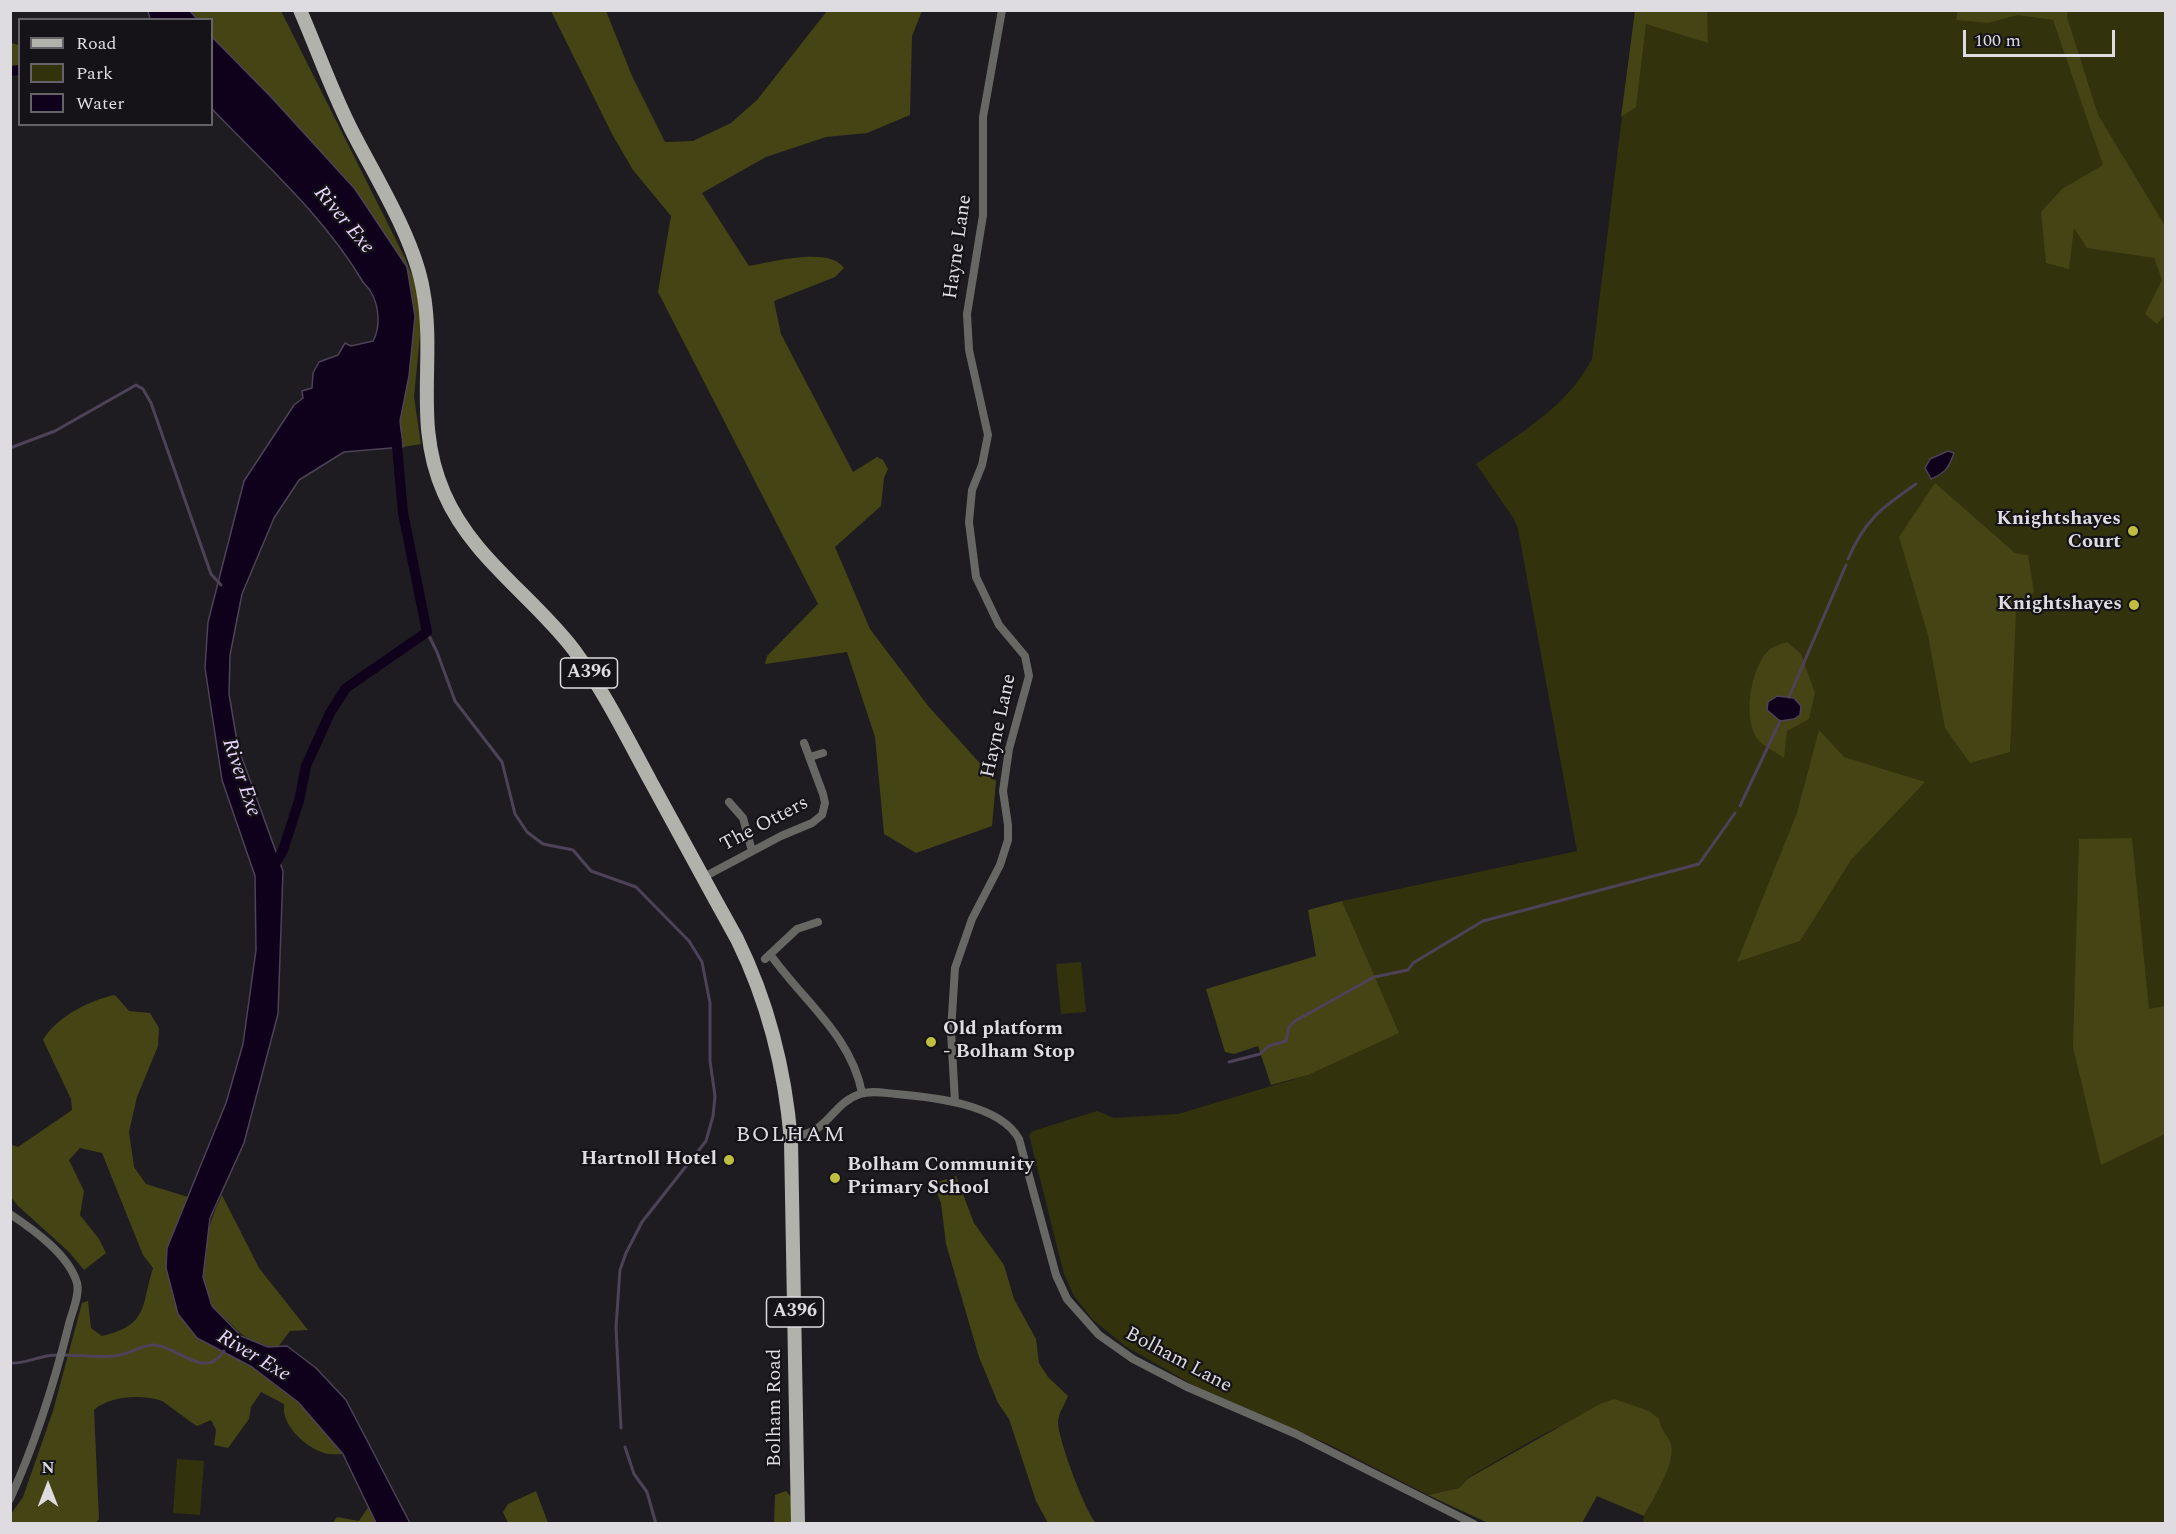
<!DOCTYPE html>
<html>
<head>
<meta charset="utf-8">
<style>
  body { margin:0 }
  #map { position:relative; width:2176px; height:1534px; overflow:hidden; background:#1e1c20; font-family:Spectral,serif }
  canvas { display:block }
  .frame { position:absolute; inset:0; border:12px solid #dedce0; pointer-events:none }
  .legend { position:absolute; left:18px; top:18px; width:195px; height:108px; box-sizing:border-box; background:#151317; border:2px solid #656367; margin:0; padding:8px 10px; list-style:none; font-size:18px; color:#dedce0 }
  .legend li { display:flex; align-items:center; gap:12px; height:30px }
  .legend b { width:30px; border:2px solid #656367 }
  .north { position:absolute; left:18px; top:1456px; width:60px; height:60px; -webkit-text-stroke:4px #151317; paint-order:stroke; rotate:0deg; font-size:16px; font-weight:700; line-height:24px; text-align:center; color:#dedce0 }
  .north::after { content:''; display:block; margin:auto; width:21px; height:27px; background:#dedce0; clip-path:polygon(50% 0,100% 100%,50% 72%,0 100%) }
  .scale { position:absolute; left:1963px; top:30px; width:152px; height:27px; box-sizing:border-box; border:3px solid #dedce0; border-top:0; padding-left:8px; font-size:18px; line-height:21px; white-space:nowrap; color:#dedce0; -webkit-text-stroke:4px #151317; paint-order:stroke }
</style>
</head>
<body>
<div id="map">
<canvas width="2176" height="1534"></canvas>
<div class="frame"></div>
<ul class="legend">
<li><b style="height:8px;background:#b2b2ac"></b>Road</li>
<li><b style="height:16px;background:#32320d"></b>Park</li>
<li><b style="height:16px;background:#0f001c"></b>Water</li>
</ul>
<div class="north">N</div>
<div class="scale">100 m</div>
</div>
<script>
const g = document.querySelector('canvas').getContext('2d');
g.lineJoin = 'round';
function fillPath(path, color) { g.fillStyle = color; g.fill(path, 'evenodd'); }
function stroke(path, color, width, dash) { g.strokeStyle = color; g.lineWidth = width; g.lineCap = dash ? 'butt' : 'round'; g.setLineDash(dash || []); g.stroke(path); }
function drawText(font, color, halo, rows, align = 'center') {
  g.font = font + ' Spectral,serif'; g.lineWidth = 4.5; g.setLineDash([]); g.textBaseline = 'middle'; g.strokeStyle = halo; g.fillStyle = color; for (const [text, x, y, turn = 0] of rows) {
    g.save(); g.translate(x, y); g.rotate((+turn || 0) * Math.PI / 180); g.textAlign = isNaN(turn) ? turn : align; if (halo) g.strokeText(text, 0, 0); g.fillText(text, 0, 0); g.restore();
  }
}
fillPath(new Path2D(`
  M1635,11h530v1512h-522l1,-7 19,-35 8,-37 -22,-33c-58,-15 -132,40 -182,67l-8,10 -31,7 -96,-49 -139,-61 -68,-39 -32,-26 -19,-24 -10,-22 -35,-139 4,-4 64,-20 17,7 64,-4 130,-39 89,-45 -55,-129 235,-50 -59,-322 -4,-10 -38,-55c43,-30 91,-57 116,-105z
  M1081,962l5,50 -25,2 -5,-50z
  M177,1459l27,2 -4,54 -27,-2z`), '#32320d');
fillPath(new Path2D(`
  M190,11h91l124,247 11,28 5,38 -7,73 7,47 -18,3 -3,-26 15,-105 -143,-218 -60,-61v-17l-15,-1z
  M551,11h55l26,65 33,66 28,-1 38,-18 26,-23 70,-89h95l-10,25 -2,79 -43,18 -41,4 -60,20 -64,36 47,73c22,-4 81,-20 95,2l-9,9 -61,24 7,33 72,138 24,-15 6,3 5,9 -4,9 -3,28 -46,41 35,82 59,78 67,74 -4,45 -76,27 -32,-19 -9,-97 -28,-85 -82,12 2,-8 51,-52 -160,-312 13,-76 -38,-46 -21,-36z
  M1635,11h72l1,32 -62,-19 -10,83 -15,10z
  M1958,11h110l-1,6 31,98 67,111v89l-8,9 -12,-10 17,-34 -8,-22 -67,-10 -13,-20 -5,41 -23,-6 -5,-51 21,-23 41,-24 -50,-145 -35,-5 -30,8 -32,-3z
  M11,43l8,2v27h-8z
  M1935,483l80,70 13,2 6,37 -18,19 -6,141 -40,11 -25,-35 -17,-93 -29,-98z
  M1787,642l14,12 14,39 -6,26 -22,12 -3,27c-7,-5 -17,-10 -24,-16 -19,-19 -10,-76 10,-93 4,-3 12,-5 17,-7z
  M1819,730l25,27 81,25 -74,78 -51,81 -63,21 60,-149z
  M2132,838l17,171 16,-3v128l-64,31 -28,-118 6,-208z
  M1342,901l57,132 -91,42 -37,10 -13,-39 -24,8 -9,-2 -19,-63 110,-33 -8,-46z
  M115,995l14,16 21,2 9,15 -1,18 -21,51 -8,35 5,35 12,17 42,13 -20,51 84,119 46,35 45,52c-6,0 -14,1 -19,-1 -18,-6 -43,-27 -40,-49l-23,-12 -10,15 -2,12 -21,29 -14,-3 2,-15 -5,-10 -14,6c-7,-4 -31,-23 -35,-25 -20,-7 -53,-5 -68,9l5,109 -3,4h-85v-9l12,-17 30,-86 29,-108 6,-2 3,27 11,8c47,-11 39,-30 51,-68l-10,-13 -41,-102 -22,-5 -11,12 15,31 -4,24 19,24 7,14 -22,17 -15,-18 -52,-47 -6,-8 -1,-53 8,3 54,-37 -1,-11 -28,-59c13,-23 47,-40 72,-45z
  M956,1176l18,47 30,42 10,34 22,40 3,24 9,14 20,19c-3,8 -10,18 -10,26 0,17 27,89 38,101h-48l-12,-22 -27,-82 -11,-16 -19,-46 -33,-113 -5,-41 -4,-10 1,-11z
  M222,1195l37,73 49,62 -18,1 -12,16c-18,0 -33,-8 -45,-21 -6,-7 -15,-12 -20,-19 -22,-28 -5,-85 9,-112z
  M1614,1399l35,12 10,8c1,11 9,16 12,25 5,20 -18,55 -27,72l-47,-20 -15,27h-94l-60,-28 31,-7 8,-9 133,-75z
  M536,1491l12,32h-40l-5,-11 5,-8z
  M786,1491l7,8v24l-19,1 1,-29z
  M369,1506l7,17 -44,1 5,-7 22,4z`), '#454414');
const water = new Path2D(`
  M148,11h42l7,8h-47z
  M212,37l60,61 83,91 52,78 8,49 -6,60 -9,45 3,26 -59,5 -45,28 -25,38 -32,76 -12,61 -1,39 9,53 45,124 -5,143 -34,129 -34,75 -7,59 9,29 29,30 27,11 19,-1 29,22 30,32 64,123h-34l-33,-69 -45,-52 -46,-35 -55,-29 -19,-24 -12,-46 1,-20 59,-145 17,-59 13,-94 -1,-74 -33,-96 -17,-112 3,-46 36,-141 50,-76 9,-7 -1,-7 10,-3 1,-15 6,-11 19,-7 7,-12 6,3 22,-5c8,-14 6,-35 -2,-49 -2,-4 -6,-7 -8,-10 -39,-66 -99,-119 -151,-173z
  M1948,451l6,2c-5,15 -9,20 -23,26l-6,-11 5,-9z
  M1777,696l17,2 7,8 -1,9 -6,4 -14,2 -13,-11 1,-8z`);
fillPath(water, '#0f001c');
stroke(water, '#4d4257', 1.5);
stroke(new Path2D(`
  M10,448l45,-17 81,-46 7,4 8,14 60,171 10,11
  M1848,559c17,-39 33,-51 68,-75
  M427,632l10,20 18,49 47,61 13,52 12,18 16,12 30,6 18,21 45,16 53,54 13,21 8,41v58l5,35 -2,20 -7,25 -64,81 -16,31 -6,17 -4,57 5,101
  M1789,697l57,-132
  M1740,806l40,-85
  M1229,1062l31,-8 9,-8 17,-5 3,-14 6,-6 79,-44 34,-7 5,-7 70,-42 216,-57 36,-51
  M10,1363c13,1 25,-5 37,-7 24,-4 50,4 73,-1 11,-2 24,-11 35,-10 24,2 50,36 69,6
  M625,1447l9,27 13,18 9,32`), '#4d4257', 3);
stroke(new Path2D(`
  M10,71l10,-1
  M271,871l12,-21 16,-49 7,-35 24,-53 16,-25 81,-56 -24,-119 -7,-78`), '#0f001c', 10);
stroke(new Path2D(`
  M810,757l13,-4
  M729,802l14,16 9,33
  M702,878l79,-42 31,-13 10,-8 3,-12 -2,-9 -19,-51
  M770,954c33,47 81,81 92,139
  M765,959l32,-30 21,-7
  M955,1102l-4,-71 4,-63 17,-49 28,-54 8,-25v-15l-5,-34 6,-42 20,-73 -4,-20 -26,-31 -23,-48 -7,-55 3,-32 10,-25 6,-30 -19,-85 -2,-36 16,-99v-98l19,-107
  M791,1137c39,-3 39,-33 69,-43 12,-4 24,-1 36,0 36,3 104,10 123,45l37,136 11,24 32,36 34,24 54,28 109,47 178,90
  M10,1214c24,16 59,41 67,69 3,12 -5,29 -8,41 -15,60 -33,118 -59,175`), '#676764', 8);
stroke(new Path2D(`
  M300,10c17,39 31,79 50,117 24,48 64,110 73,163 13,70 -10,133 21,203 28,65 88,102 130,157 30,41 53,88 77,132 29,53 57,105 86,157 32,65 48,130 54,202l7,383`), '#b2b2ac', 14);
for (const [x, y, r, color] of [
  [2133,531,6,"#c0be40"],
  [2134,605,6,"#c0be40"],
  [931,1042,6,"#c0be40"],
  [729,1160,6,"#c0be40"],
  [835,1178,6,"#c0be40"]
]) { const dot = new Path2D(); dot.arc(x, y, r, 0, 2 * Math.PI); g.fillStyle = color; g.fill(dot); stroke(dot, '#151317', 2); }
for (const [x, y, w] of [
  [589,673,57],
  [795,1312,57]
]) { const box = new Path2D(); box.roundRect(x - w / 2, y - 15, w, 30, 4.5); g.fillStyle = '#151317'; g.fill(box); stroke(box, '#dedce0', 1.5); }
drawText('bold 18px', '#dedce0', null, [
  ["A396",589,673],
  ["A396",795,1312]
]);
drawText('20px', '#dedce0', '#151317', [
  ["Hayne Lane",959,247,-82],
  ["Hayne Lane",1000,726,-78],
  ["The Otters",765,825,-28],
  ["Bolham Lane",1178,1361,28],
  ["Bolham Road",776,1408,-90]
]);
drawText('bold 20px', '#dedce0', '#151317', [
  ["Knightshayes",2121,520],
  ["Court",2121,543],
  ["Knightshayes",2122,605],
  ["Old platform",943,1030,"left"],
  ["- Bolham Stop",943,1053,"left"],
  ["Hartnoll Hotel",717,1160],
  ["Bolham Community",847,1166,"left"],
  ["Primary School",847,1189,"left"]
], 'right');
drawText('italic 21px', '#ead6fe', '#151317', [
  ["River Exe",343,221,50],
  ["River Exe",240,778,71],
  ["River Exe",253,1357,31]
]);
g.letterSpacing = '1.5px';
drawText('22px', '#dedce0', '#151317', [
  ["BOLHAM",791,1137]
]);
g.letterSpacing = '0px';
</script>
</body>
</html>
